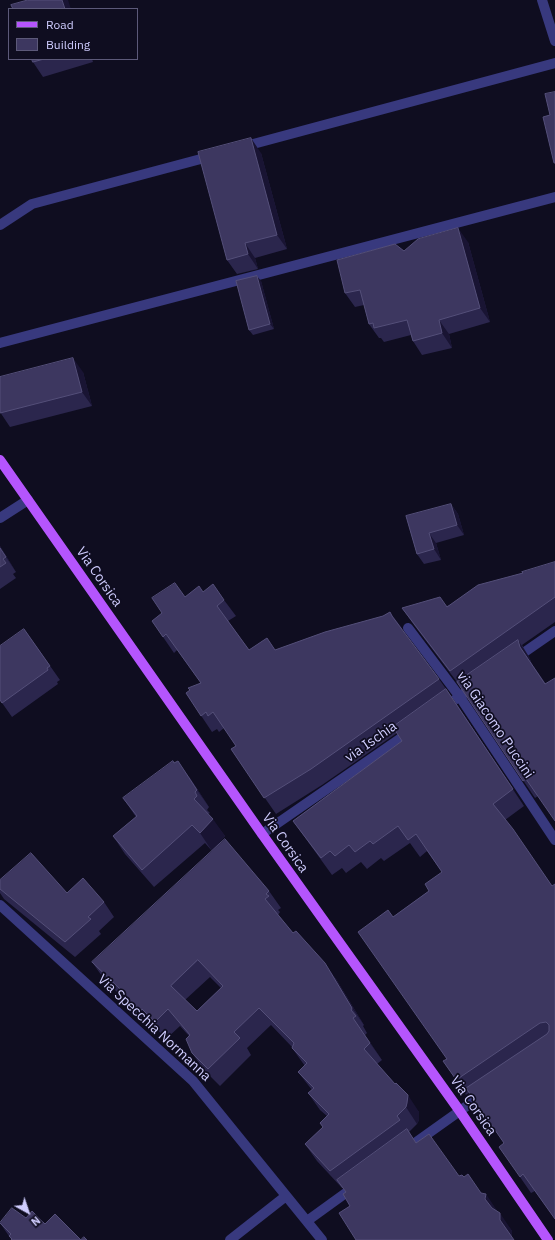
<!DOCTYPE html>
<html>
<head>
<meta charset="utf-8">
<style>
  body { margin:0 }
  #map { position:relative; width:555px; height:1240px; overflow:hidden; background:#0f0d20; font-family:"IBM Plex Sans",sans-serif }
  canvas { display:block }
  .legend { position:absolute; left:8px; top:8px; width:130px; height:52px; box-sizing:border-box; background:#0f0d20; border:1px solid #5c5979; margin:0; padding:5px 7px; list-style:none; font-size:12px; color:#cfccfe }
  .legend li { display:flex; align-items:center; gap:8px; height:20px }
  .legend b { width:20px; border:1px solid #5c5979 }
  .north { position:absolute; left:8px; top:1192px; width:40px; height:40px; -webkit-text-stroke:3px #0f0d20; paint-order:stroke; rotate:140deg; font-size:11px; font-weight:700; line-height:16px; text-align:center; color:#cfccfe }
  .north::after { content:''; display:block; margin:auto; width:14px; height:18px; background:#cfccfe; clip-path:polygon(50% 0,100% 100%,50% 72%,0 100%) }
</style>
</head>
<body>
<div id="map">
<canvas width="555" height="1240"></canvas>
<ul class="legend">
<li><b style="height:5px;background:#b555fd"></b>Road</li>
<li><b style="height:11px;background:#3d3760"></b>Building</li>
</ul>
<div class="north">N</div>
</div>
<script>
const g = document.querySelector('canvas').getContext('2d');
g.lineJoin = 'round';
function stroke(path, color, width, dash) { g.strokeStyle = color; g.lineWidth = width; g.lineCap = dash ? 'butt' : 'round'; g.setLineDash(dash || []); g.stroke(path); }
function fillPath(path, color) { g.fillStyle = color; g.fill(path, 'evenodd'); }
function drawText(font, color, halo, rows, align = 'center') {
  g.font = font + ' "IBM Plex Sans",sans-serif'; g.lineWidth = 3.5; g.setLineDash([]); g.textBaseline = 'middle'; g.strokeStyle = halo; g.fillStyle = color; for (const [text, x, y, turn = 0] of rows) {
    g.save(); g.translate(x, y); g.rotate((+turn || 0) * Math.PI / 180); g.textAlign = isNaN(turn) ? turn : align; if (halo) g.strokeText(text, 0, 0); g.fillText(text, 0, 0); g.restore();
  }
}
stroke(new Path2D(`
  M542,0l13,41
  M242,147l313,-84
  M0,225l32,-21 180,-48
  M0,343l555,-146
  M0,518l28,-18
  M408,628l52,69 95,143
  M516,658l39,-27
  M443,708l33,-23
  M262,834l149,-103
  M0,905l193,176 129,159
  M405,1150l80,-57
  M307,1221l47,-34
  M230,1240l56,-44`), '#38397e', 10);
stroke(new Path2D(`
  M0,460l262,374 197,276 89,130`), '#b555fd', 10);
fillPath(new Path2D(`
  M32,59h60l1,3 -50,15 -10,-15z
  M261,153l26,96 -32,9 3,11 -21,5 -10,-14z
  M468,242l22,80 -41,12 3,14 -30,7 -9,-14 -2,-6 -27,7 -3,-4h-2l-10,-14 -5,-19 -9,2 -10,-14 59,-42z
  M261,281l13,48 -21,6 -4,-5z
  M83,372l9,34 -82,21 -10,-15z
  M451,504l7,10 6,21 -28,8 5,17 -17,4 -7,-10 -11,-38z
  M0,546l16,26 -3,2 3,4 -16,11z
  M555,562v60l-33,23 7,12 3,7 14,20 -8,112 -3,2 -75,-112 -46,-61 -12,-17 45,-2 76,-33z
  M203,592l21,8 12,16 -8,5 21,29h26l108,-34 7,-4 12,18 37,49 19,27 66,100 -19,14 47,66 3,333 -20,-28 -4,2 -11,-16 -16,-34 -35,-50 -3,2 -23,-34 4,-2 -54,-142 36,-26 13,-19 -15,-21 -7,6 -10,-14 -26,18 -3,-3 -14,11 -6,-7 -15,11 -4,-5 -10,7 -39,-54 109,-80 -5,-8 -75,52 -46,29 -45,-65 5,-3 -12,-18 -5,4 -2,-3 -5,3 -26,-39 15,-10 -24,-33 -3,3 -22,-32 33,-24z
  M24,629l36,51 -3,2 1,2 -46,33 -12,-17z
  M174,763l16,15 19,29 -2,3 3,3 -2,1 17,22 -13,15 -7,-8 -51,44 -29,-33 -12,-18 23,-19 -13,-19z
  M0,880l67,13 37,9 10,15 -15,14 2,3 -26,23 -71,-58 -4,-6z
  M269,891l12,17 -3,2 2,2 -2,3 15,18 43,46 28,46 -1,1 4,7 -2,2 17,25 -5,4 42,48v8l-2,4 -8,8 7,11 43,33 5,1 17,16 17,20 14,18 -162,-25 -4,-14 -4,-5v1l-25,-27 -12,-17 18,-17 -3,-4 7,-7 -7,-6 -12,-17 4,-3 -14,-18 7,-6 -13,-18v-1l-21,-22 -24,23 4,7 -31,31 -16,-16 -12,-17 -3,-17 -9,-10 -14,13 -12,-13 -3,4 -22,-22 -8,-12 -17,-17 -12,-17zM210,977l11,11 -24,23 -12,-11z
  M26,1218l19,6 -34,15 -11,-16z`), '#2b264d');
fillPath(new Path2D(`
  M62,0h6l3,9h-6z
  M251,138l10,15 26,96 -10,-14z
  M458,228l10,14 22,80 -10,-14z
  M245,243l10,15 3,11 -10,-15z
  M257,276l4,5 13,48 -4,-5z
  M439,320l10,14 3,14 -10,-15z
  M73,358l10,14 9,34 -10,-14z
  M451,504l7,10 6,21 -7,-10z
  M429,533l7,10 5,17 -7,-11z
  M0,546l16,26 -16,-24z
  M390,612l12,16 1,4 -11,-16z
  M518,640l11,17 3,7 23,34 -35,-51z
  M446,689l12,17 66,100 -11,-17z
  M178,761l12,17 19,29 -12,-17z
  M213,819l12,17 -13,15 -12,-18z
  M325,963l11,16 28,46 -12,-17z
  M142,1009l12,17 -3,4 -12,-17z
  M353,1018l12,17 17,25 -12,-17z
  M408,1095l11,17v8l-2,4 -11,-17z
  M486,1194l12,18v5l-13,-18z
  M500,1213l12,18v7l-12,-18z`), '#191433');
const building = new Path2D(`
  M28,0h34l3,9h-52l-2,-4z
  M32,59h12l-11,3z
  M555,92v71h-1l-11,-46 7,-2 -5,-21z
  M251,138l26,97 -32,8 3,11 -21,6 -29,-108z
  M458,228l22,80 -41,12 3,13 -29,8 -6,-21 -33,8 -1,-5 -4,1 -9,-34 -15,3 -8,-33 58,-16 9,7 14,-12z
  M257,276l13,48 -21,6 -13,-49z
  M73,358l9,34 -82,21v-36z
  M451,504l6,21 -28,8 5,16 -17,5 -11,-38z
  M0,548l6,9 -3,2 3,4 -6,4z
  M555,562v35l-105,74 -48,-63 38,-11 7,10 31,-22 45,-12 -1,-1z
  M175,583l10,14 14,-11 4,6 10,-8 11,16 -7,6 32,44 18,-12 8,12 50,-18 58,-16 7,-4 2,4 47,63 -128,90 -47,29 -33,-49 5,-3 -23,-34 -5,4 -2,-4 -5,4 -15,-23 4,-3 -2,-2 13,-5 -35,-49 -3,3 -11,-16 10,-8 -10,-15z
  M24,629l26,37 -3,2 1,2 -46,33 -2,-3v-54z
  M518,640l2,7 25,37 10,-6v143l-29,-42 -3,2 -66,-99z
  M446,689l67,100 -20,15 20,25 39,57 3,-2v335l-32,-45 -3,3 -21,-30 5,-4 -38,-55 81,-54 2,-3v-6l-3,-3 -6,1 -81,55 -1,-2 -3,2 -12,-17 4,-2 -89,-127 30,-22 5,7 36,-26 -4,-7 17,-12 -26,-38 -8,6 -10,-14 -25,18 -3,-3 -15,11 -6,-7 -14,11 -5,-5 -9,7 -28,-37 109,-80 -9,-14z
  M173,761l1,2 4,-2 19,29 -2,2 2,4 -3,3 19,20 -13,14 -8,-8 -50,45 -29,-34 24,-20 -14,-18z
  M225,839l44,52 -3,3 3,2 -4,3 28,34 3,-2 29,32 27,45 -1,2 5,6 -3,2 17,25 -6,6 31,35 1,-1 12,12 -1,8 -1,4 -9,9 3,4 -70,51 -25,-27 18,-17 -3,-4 9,-9 -21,-21 6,-5 -16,-16 9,-9 -15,-15 2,-5 -35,-35 -25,24 6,6 -32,31 -16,-16 -6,-14 4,-4 -22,-26 -13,13 -13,-13 -3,4 -21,-22 2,-2 -28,-27zM198,960l25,26 -26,25 -26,-25z
  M31,853l36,40 16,-15 21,24 -16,15 3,2 -26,23 -65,-53v-9z
  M407,1129l9,14 13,-9 30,42 3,-1 2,2 4,-3 13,19 5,1 -1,5 7,9 8,5v7l14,20h-158l-17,-27 11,-7 -7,-12 3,-2 -9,-12z
  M12,1208l14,10 6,-7 13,13 10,-10 26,26h-70l1,-1 -3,-3 2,-2 -11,-11z
  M84,1237l3,3h-6z`);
fillPath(building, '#3d3760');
stroke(building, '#544f79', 1);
drawText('14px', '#cfccfe', '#0f0d20', [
  ["Via Corsica",99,577,55],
  ["via Giacomo Puccini",495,725,56],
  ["via Ischia",371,742,-35],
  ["Via Corsica",285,843,55],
  ["Via Specchia Normanna",154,1028,43],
  ["Via Corsica",473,1106,55]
]);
</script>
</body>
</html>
